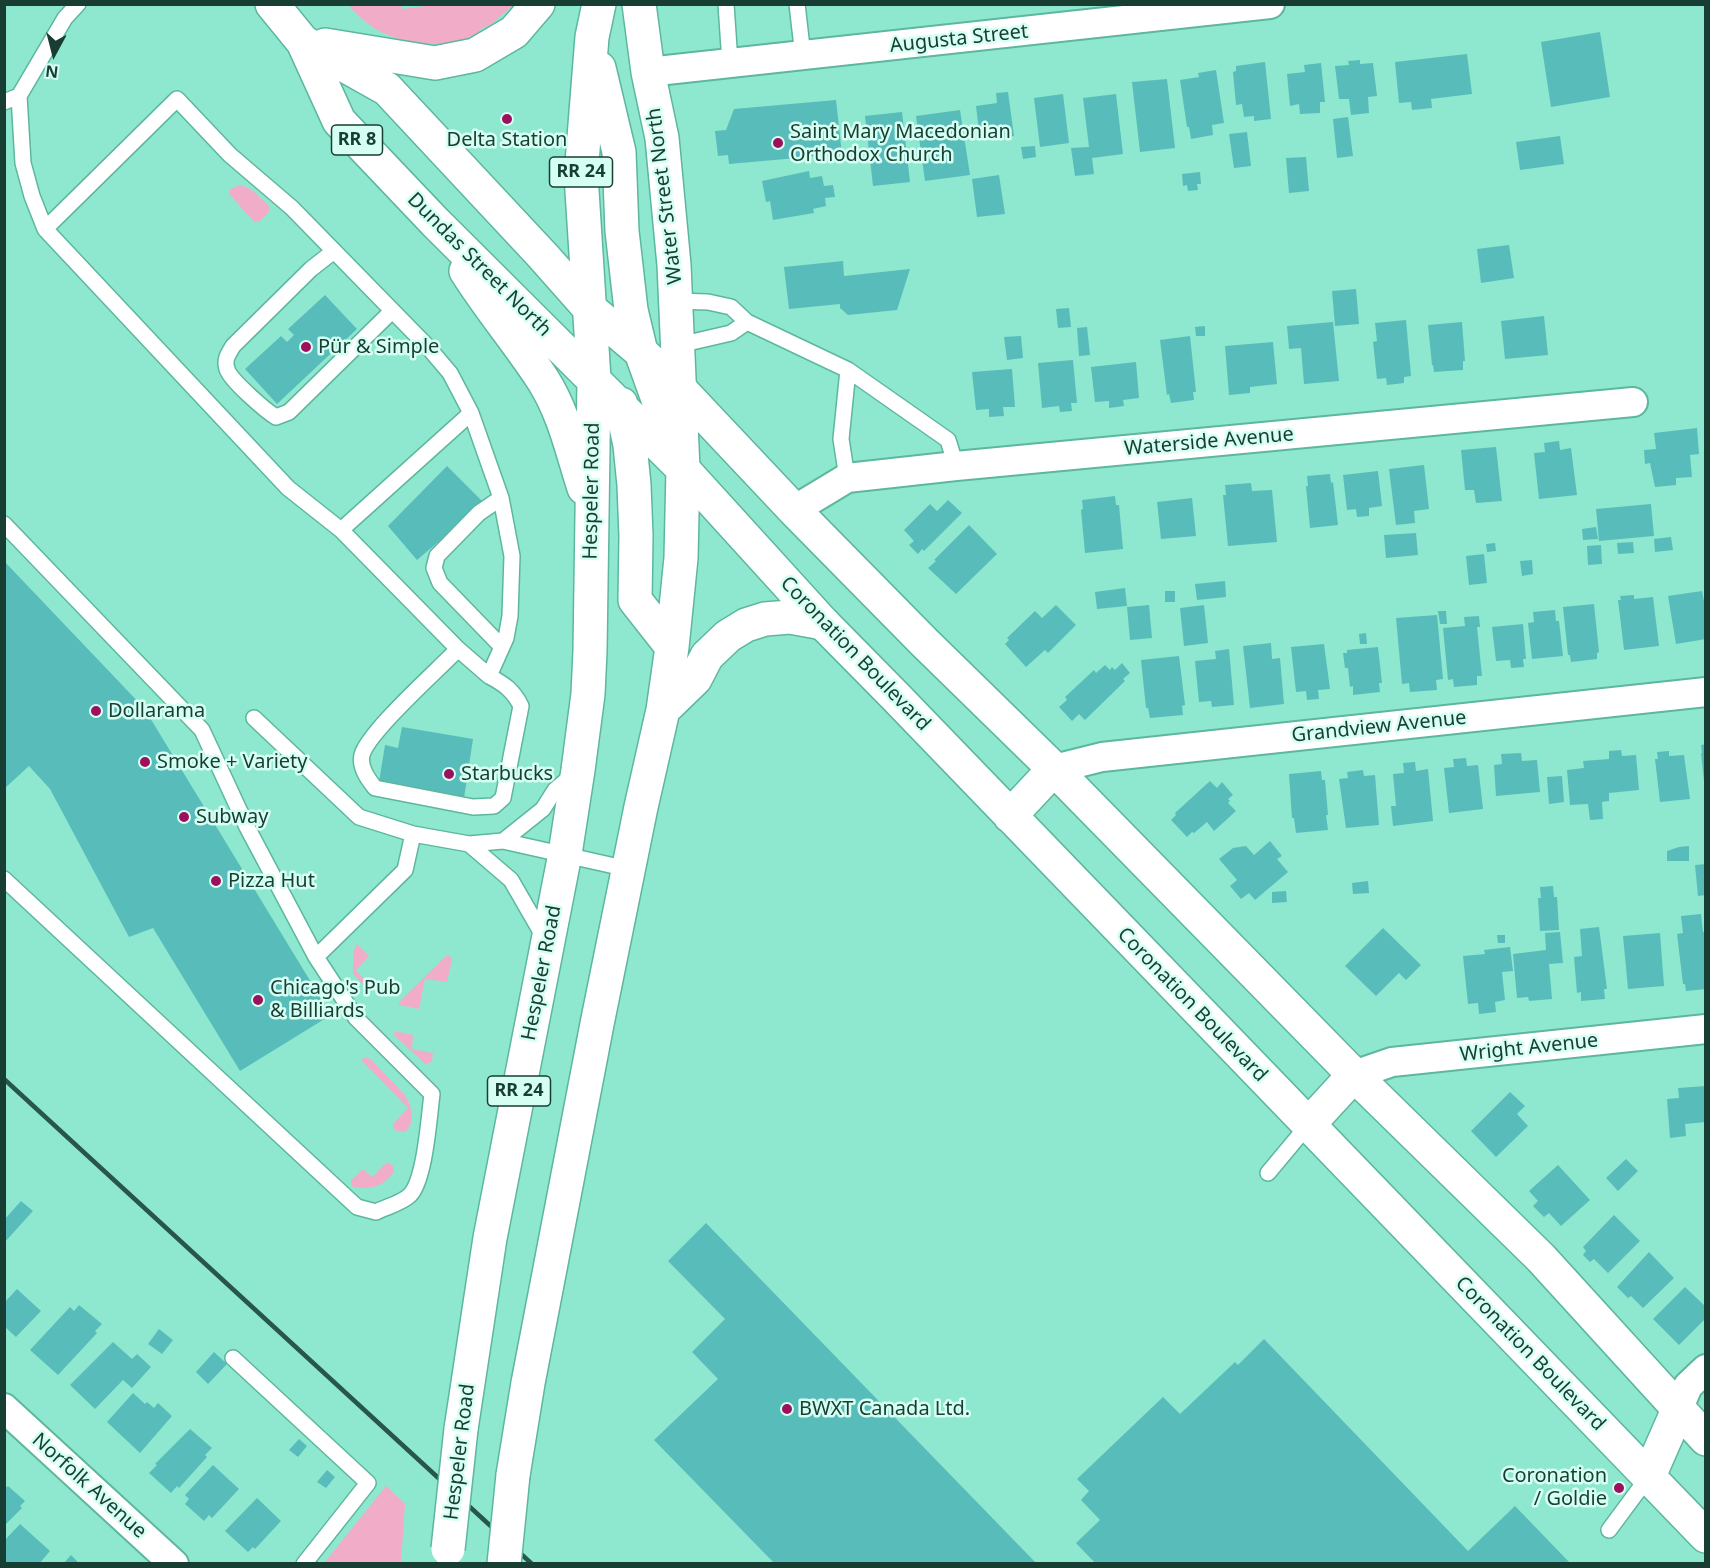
<!DOCTYPE html>
<html>
<head>
<meta charset="utf-8">
<style>
  body { margin:0 }
  #map { position:relative; width:1710px; height:1568px; overflow:hidden; background:#8ee8cf; font-family:"Noto Sans",sans-serif }
  canvas { display:block }
  .frame { position:absolute; inset:0; border:6px solid #183e34; pointer-events:none }
  .north { position:absolute; left:24px; top:24px; width:60px; height:60px; -webkit-text-stroke:4px #d5fff2; paint-order:stroke; rotate:187deg; font-size:16px; font-weight:700; line-height:24px; text-align:center; color:#183e34 }
  .north::after { content:''; display:block; margin:auto; width:21px; height:27px; background:#183e34; clip-path:polygon(50% 0,100% 100%,50% 72%,0 100%) }
</style>
</head>
<body>
<div id="map">
<canvas width="1710" height="1568"></canvas>
<div class="frame"></div>
<div class="north">N</div>
</div>
<script>
const g = document.querySelector('canvas').getContext('2d');
g.lineJoin = 'round';
function fillPath(path, color) { g.fillStyle = color; g.fill(path, 'evenodd'); }
function stroke(path, color, width, dash) { g.strokeStyle = color; g.lineWidth = width; g.lineCap = dash ? 'butt' : 'round'; g.setLineDash(dash || []); g.stroke(path); }
function drawText(font, color, halo, rows, align = 'center') {
  g.font = font + ' "Noto Sans",sans-serif'; g.lineWidth = 5; g.setLineDash([]); g.textBaseline = 'middle'; g.strokeStyle = halo; g.fillStyle = color; for (const [text, x, y, turn = 0] of rows) {
    g.save(); g.translate(x, y); g.rotate((+turn || 0) * Math.PI / 180); g.textAlign = isNaN(turn) ? turn : align; if (halo) g.strokeText(text, 0, 0); g.fillText(text, 0, 0); g.restore();
  }
}
fillPath(new Path2D(`
  M352,4l49,1 1,4 38,-5 73,1 -21,19 -13,6 1,3c-30,16 -71,14 -101,-2 -11,-6 -20,-15 -29,-23z
  M240,185l11,4 19,18 -1,5 -9,9 -6,1 -25,-28 1,-5z
  M357,944l12,12 -13,14 15,17 -1,3h-2l-15,-16v-22z
  M449,955l3,4 -5,23 -22,-3 -6,30 -20,-4v-3l47,-46z
  M395,1031l18,4 -1,14 21,4 -1,9 -7,2 -31,-29z
  M364,1057l7,2 34,36c7,11 11,28 0,37l-8,-1 -4,-3v-4l15,-16 -47,-48z
  M387,1162l6,4 1,6c-11,15 -25,19 -43,14v-6l11,-10h2l8,7z
  M386,1486l19,18 -4,59h-77z`), '#f1adc7');
fillPath(new Path2D(`
  M1600,32l10,65 -59,10 -10,-65z
  M1467,54l5,40 -41,5 1,9 -20,2 -1,-8 -12,1 -4,-41z
  M1360,60v4l13,-1 4,33 -9,1 1,16 -18,2 -2,-16h-10l-4,-33 14,-1 -1,-4z
  M1265,62l6,57 -17,2v-5l-10,1 -2,-13 -6,1 -3,-33 3,-1v-5z
  M1321,63l4,39h-5v11l-20,1 -1,-10 -9,2 -3,-32 18,-2 -1,-7z
  M1216,70l8,53 -12,2 1,10 -22,4 -2,-12h-2l-7,-47 19,-3 -1,-4z
  M1167,79l8,69 -35,4 -8,-70z
  M1008,92l6,44 -34,4 -4,-34 21,-3 -1,-10z
  M1063,94l6,49 -29,4 -6,-49z
  M1116,94l7,60 -31,4 2,16 -19,2 -4,-28 18,-1 -6,-49z
  M836,100l6,54 -113,10 -1,-9 -10,1 -3,-25 11,-1 8,-21z
  M960,110l10,65 -45,6 -9,-65z
  M902,112l8,70 -37,4 -8,-70z
  M1348,117l5,39 -16,2 -4,-39z
  M1247,132l4,34 -17,2 -5,-34z
  M1560,136l4,28 -44,6 -4,-28z
  M1035,146l1,11 -13,2 -2,-12z
  M1306,157l3,34 -20,2 -3,-35z
  M809,171l1,7 12,-2 2,10 9,-1 2,12 -10,1 1,8 -13,3 1,4 -41,7 -3,-19 -4,1 -4,-21z
  M1200,172l1,12h-4l1,6 -10,1 -1,-6 -4,1 -1,-12z
  M999,175l6,39 -28,3 -5,-38z
  M1509,245l5,33 -33,5 -4,-34z
  M843,261l1,15 66,-7 -13,41 -49,5 -8,-7v-4l-51,5 -5,-42z
  M1356,289l3,35 -24,2 -3,-35z
  M325,295l32,34 -80,75 -32,-35 36,-33 6,6 7,-7 -6,-6z
  M1069,308l2,19 -13,1 -2,-19z
  M1544,316l4,39 -43,4 -4,-38z
  M1406,320l5,56 -7,1v6l-17,2 -1,-7 -9,1 -4,-37 4,-1 -2,-18z
  M1333,322l6,59 -35,3 -3,-36 -12,1 -2,-23z
  M1462,322l3,39h-2v9l-29,2 -1,-7h-1l-4,-40z
  M1205,326v10h-9l-1,-9z
  M1087,327l3,28 -11,1 -2,-28z
  M1021,336l2,22 -16,2 -3,-23z
  M1190,336l6,56h-3l1,8 -23,3 -2,-9 -2,1 -7,-55z
  M1273,342l4,42 -27,3v6l-21,2 -4,-49z
  M1073,360l4,43h-6l1,8 -12,1 -1,-6 -17,2 -4,-45z
  M1136,362l3,36 -16,2 1,6 -15,2v-7l-14,1 -4,-35z
  M1012,369l3,38h-12l1,9 -15,1v-8l-13,1 -4,-38z
  M1697,428l2,26 -9,1 2,22 -16,1v7l-21,2 -5,-24 -5,1 -1,-14 12,-1 -2,-16z
  M1559,441l1,9 11,-2 6,47 -38,4 -5,-46 11,-1 -1,-9z
  M1496,447l6,54 -26,2 -2,-13h-9l-4,-40z
  M1424,465l5,44 -15,2 1,12 -19,2 -7,-56z
  M447,466l37,37 -67,57 -29,-34z
  M1378,471l4,35 -13,2v8l-12,1 -1,-8 -9,1 -4,-35z
  M1330,474l1,9 2,-1 5,43 -28,3 -4,-42h2l-1,-10z
  M1251,483l1,8 20,-1 5,52 -49,4 -5,-51h3l-1,-10z
  M1115,496l1,9h3l4,44 -38,4 -4,-43 2,-1 -1,-9z
  M1192,498l4,38 -35,3 -4,-37z
  M948,500l14,13 -38,38 -2,-2 -4,5 -9,-9 5,-4 -10,-11 26,-26 7,7z
  M1651,504l3,32 -55,5 -3,-32z
  M969,525l28,29 -41,40 -28,-26 8,-7 -2,-1z
  M1596,527l2,12 -15,1 -1,-11z
  M1416,533l2,22 -32,3 -2,-23z
  M1671,537l2,13 -18,2 -1,-13z
  M1633,542l1,11 -16,1 -1,-11z
  M1495,543l1,8 -9,1 -1,-8z
  M1601,545l1,19 -14,1 -1,-19z
  M1484,554l3,29 -18,2 -3,-29z
  M1532,560l1,14 -11,2 -2,-15z
  M4,561l140,147 187,307 -91,56 -87,-143 -24,9 -79,-148 -21,-23 -25,23z
  M1225,581l1,16 -29,3 -2,-16z
  M1125,588l2,18 -30,3 -2,-17z
  M1165,591h10v11h-10z
  M1702,591l4,20v28l-30,5 -8,-48z
  M1634,595v4l19,-2 6,49 -35,4 -6,-50h3l-1,-4z
  M1594,604l5,48 -2,1v6l-26,3 -1,-7h-2l-5,-48z
  M1056,605l20,20 -28,28 -3,-3 -19,17 -21,-23 4,-4 -2,-2 28,-27 7,7z
  M1149,605l3,33 -22,2 -3,-33z
  M1204,605l4,38 -24,3 -4,-38z
  M1555,610l1,11h3l4,35 -31,3 -4,-36 6,-1 -1,-10z
  M1438,611h8l1,13h-7z
  M1437,615l6,64 -7,1 1,10 -27,2 -1,-9 -7,1 -6,-66z
  M1479,616l1,11h-3l5,49h-5v9l-23,2 -1,-8 -5,1 -5,-52 22,-2 -1,-9z
  M1523,624l3,35h-3l1,8 -13,1 -1,-8 -14,1 -4,-34z
  M1366,633l1,11h-7l-1,-10z
  M1271,643l1,16 8,-1 4,46 -34,4 -7,-62z
  M1324,644l6,45 -12,1 1,9 -12,1 -1,-9 -10,1 -5,-45z
  M1378,647l4,36h-3l1,9 -27,3v-9l-3,1 -2,-19h-3l-2,-15h4v-3z
  M1229,649l5,56 -22,2 -1,-6 -12,1 -4,-41 21,-2 -1,-8z
  M1179,656l6,49 -3,1 1,9 -33,3 -2,-10h-2l-5,-48z
  M1122,663l8,10 -7,6 2,2 -40,39 -6,-6 -7,7 -13,-14 8,-7 -2,-3 29,-27 2,3 9,-8 5,5 2,-3 3,3z
  M402,727l71,12 -9,59 -40,-1 1,-8 -46,-7 6,-37 13,3z
  M1706,744v37h-2l-3,-28h1l-1,-8z
  M1621,750l1,6 14,-1 3,35 -30,3v8l-7,1 1,17 -13,1 -2,-16 -18,1 -3,-35 17,-2 -1,-7 26,-2v-8z
  M1669,751v5l15,-1 6,44 -30,3 -5,-43h3l-1,-7z
  M1521,753l1,8 15,-1 3,32 -44,4 -2,-31 8,-1 -1,-10z
  M1466,758l1,8 11,-1 5,44 -34,4 -5,-45 10,-1 -1,-8z
  M1415,762l1,9 12,-2 5,52 -40,5 -2,-20h5l-3,-32 11,-1 -1,-10z
  M1363,770l1,6 11,-1 4,50 -33,3 -7,-49 9,-1 -1,-6z
  M1321,771l1,9h3l3,35h-2l2,15 -32,3 -2,-15h-2l-3,-44z
  M1562,776l2,26 -15,2 -2,-27z
  M1210,781l7,7 5,-6 11,13 -5,4 2,2 -2,2 8,8 -22,20 -7,-9 -13,11 -2,-1 -5,5 -16,-17 5,-5 -1,-2z
  M1270,841l12,15 -5,3 11,13 -33,28 -6,-7 -8,6 -11,-13 7,-6 -18,-21 14,-11 13,-2 8,9z
  M1689,846v15h-22v-10l12,-4z
  M1706,864v31l-8,1 -3,-31z
  M1368,881l1,12 -16,1 -1,-11z
  M1553,886l1,11h3l2,33 -19,1 -2,-33h3l-1,-11z
  M1286,891l1,11 -15,1v-11z
  M1701,914l2,18h3v57l-20,2 -1,-7h-2l-6,-50 6,-1 -2,-17z
  M1599,927l8,62h-3l1,10 -24,2v-9l-4,1 -3,-36 8,-1 -2,-27z
  M1383,928l38,37 -15,15 -7,-7 -23,23 -31,-30z
  M1560,932l3,31 -14,1 3,35 -23,2 -1,-4 -11,1 -4,-44 33,-4 -1,-17z
  M1660,933l4,53 -36,3 -5,-53z
  M1497,935h8v8h-7z
  M1510,947l3,24 -11,1 3,28 -10,2 1,10 -17,2 -1,-11 -10,1 -5,-48 22,-2 -1,-4z
  M1706,1086v36l-21,2 1,12 -16,2 -3,-39 12,-1 -1,-10z
  M1510,1092l15,14 -8,8 11,12 -32,31 -25,-26z
  M1626,1159l12,12 -20,20 -12,-13z
  M1558,1165l32,35 -29,26 -12,-13 -5,4 -11,-11 5,-5 -9,-10z
  M21,1201l12,10 -29,32v-23z
  M1614,1215l26,26 -32,32 -14,-14 -4,3 -7,-7 3,-4 -3,-4z
  M706,1223l331,341h-262l-121,-124 64,-61 -26,-27 33,-33 -57,-58z
  M1649,1252l25,26 -31,30 -12,-12 -3,2 -11,-11z
  M1685,1287l21,20v11l-27,27 -26,-26z
  M17,1289l24,22 -25,26 -12,-11v-23z
  M79,1305l23,19 -7,7 2,2 -39,42 -28,-25 40,-43 4,4z
  M159,1329l14,11 -11,14 -14,-10z
  M1264,1339l204,212 47,-45 56,58h-475l-20,-21 24,-23 -19,-20 8,-9 -12,-12 86,-82 17,17 55,-52 3,3z
  M113,1342l19,17 5,-5 14,13 -19,21 -9,-8 -28,29 -25,-24z
  M214,1352l13,12 -19,20 -12,-12z
  M133,1393l12,11 2,-2 7,6 4,-5 14,13 -32,37 -33,-31z
  M190,1429l22,19 -7,7 2,2 -28,31 -2,-2 -6,7 -22,-20 8,-8 -2,-1z
  M299,1439l8,7 -9,11 -9,-7z
  M213,1465l26,24 -27,29 -3,-3 -5,6 -19,-17 4,-5 -4,-4z
  M327,1470l8,7 -9,11 -9,-6z
  M8,1486l17,15 -5,5 2,2 -18,18v-37z
  M257,1498l24,23 -26,28 -2,-2 -5,5 -23,-21z
  M20,1524l30,27 -11,13h-35v-23z
  M71,1555l9,9h-17z`), '#58bcbb');
const service = new Path2D(`
  M726,4l4,59
  M797,4l6,52
  M19,96l4,67 9,33 13,33 243,259 53,42 117,119 31,27 17,-38 4,-22 2,-60 -11,-58 -30,-85
  M4,102l15,-6 46,-78 13,-14
  M45,229l132,-130 53,56 62,53 135,138 23,27 21,40 -130,117
  M334,251l-23,18 -78,77c-5,8 -9,14 -6,23 3,11 39,42 49,48l13,-5 103,-101
  M676,301l32,1 23,5 16,15 101,48 100,70 8,26
  M679,345l52,-12 16,-11
  M847,478l-6,-39 7,-69
  M501,498l-22,15 -42,43 -3,12 6,15 62,64
  M4,524l198,206 45,97 69,130
  M458,649c-19,20 -90,83 -96,106 -3,12 6,24 13,33l98,19 21,-1 9,-8 18,-92c-8,-16 -17,-22 -32,-30
  M254,718l105,99 54,17 56,10 34,-3 125,28
  M503,841l40,-32 12,-19 19,-16
  M469,844l42,36 34,59
  M4,879l353,328 19,5c10,-5 26,-9 34,-17 15,-15 19,-78 22,-101l-76,-76 -40,-61 89,-87 8,-36
  M1268,1173l40,-48
  M233,1358l135,125 -64,81
  M1609,1530l40,-54`);
const minor = new Path2D(`
  M648,72l622,-68
  M794,510l53,-32 109,-12 677,-64
  M1054,769l48,-12 604,-65
  M1354,1075l38,-13 314,-33
  M4,1408l170,156
  M1678,1410l10,-24 18,-17`);
const secondary = new Path2D(`
  M680,389l114,121 130,132 130,127 300,306 187,183 165,181
  M683,469l140,154 72,73 811,840
  M1010,816l44,-47
  M1308,1125l46,-50
  M1649,1476l29,-66`);
const primary = new Path2D(`
  M272,4l31,38 36,79 96,101 248,247
  M303,42l84,47 156,167 46,52 52,44 39,37
  M325,45l110,18 40,-8 39,-23 24,-28
  M599,68l20,84 3,79 9,79 10,42 33,92
  M466,271c24,38 53,72 77,109 21,33 29,71 41,108
  M621,404l9,41 4,40 2,51 -1,64 37,47
  M663,710l32,-31 12,-23 21,-20 18,-11 19,-6 25,-2 33,6
  M461,1429l29,-191 75,-384 13,-84 10,-76 2,-43 4,-272 -13,-204 11,-138 7,-33
  M513,1475l15,-92 69,-359 44,-217 22,-97 9,-63 9,-89 2,-89 -9,-204 -12,-127 -14,-66 -9,-68`);
stroke(service, '#5db79f', 18);
stroke(minor, '#5db79f', 32);
stroke(secondary, '#5db79f', 36);
stroke(primary, '#5db79f', 36);
stroke(service, '#fff', 15);
stroke(minor, '#fff', 28);
stroke(secondary, '#fff', 33);
stroke(primary, '#fff', 33);
stroke(new Path2D(`
  M4,1079l528,485`), '#29564a', 4.5);
const primaryBridge = new Path2D(`
  M448,1549l13,-120
  M504,1564l9,-89`);
stroke(primaryBridge, '#5db79f', 36, []);
stroke(primaryBridge, '#fff', 33);
for (const [x, y, r, color] of [
  [507,119,6,"#9c105e"],
  [778,143,6,"#9c105e"],
  [306,347,6,"#9c105e"],
  [96,711,6,"#9c105e"],
  [145,762,6,"#9c105e"],
  [449,774,6,"#9c105e"],
  [184,817,6,"#9c105e"],
  [216,881,6,"#9c105e"],
  [258,1000,6,"#9c105e"],
  [787,1409,6,"#9c105e"],
  [1619,1488,6,"#9c105e"]
]) { const dot = new Path2D(); dot.arc(x, y, r, 0, 2 * Math.PI); g.fillStyle = color; g.fill(dot); stroke(dot, '#d5fff2', 2); }
for (const [x, y, w] of [
  [357,140,51],
  [581,172,63],
  [519,1091,63]
]) { const box = new Path2D(); box.roundRect(x - w / 2, y - 15, w, 30, 4.5); g.fillStyle = '#d5fff2'; g.fill(box); stroke(box, '#183e34', 1.5); }
drawText('bold 18px', '#183e34', null, [
  ["RR 8",357,140],
  ["RR 24",581,172],
  ["RR 24",519,1091]
]);
drawText('20px', '#183e34', '#d5fff2', [
  ["Augusta Street",959,39,-6],
  ["Water Street North",665,196,-97],
  ["Dundas Street North",479,265,45],
  ["Waterside Avenue",1209,442,-5],
  ["Hespeler Road",592,491,-89],
  ["Coronation Boulevard",855,654,46],
  ["Grandview Avenue",1379,727,-6],
  ["Hespeler Road",542,973,-79],
  ["Coronation Boulevard",1192,1005,46],
  ["Wright Avenue",1529,1048,-6],
  ["Coronation Boulevard",1530,1354,46],
  ["Hespeler Road",460,1452,-83],
  ["Norfolk Avenue",89,1486,42]
]);
drawText('20px', '#183e34', '#d5fff2', [
  ["Saint Mary Macedonian",790,132],
  ["Orthodox Church",790,155],
  ["Delta Station",507,140,"center"],
  ["Pür & Simple",318,347],
  ["Dollarama",108,711],
  ["Smoke + Variety",157,762],
  ["Starbucks",461,774],
  ["Subway",196,817],
  ["Pizza Hut",228,881],
  ["Chicago's Pub",270,988],
  ["& Billiards",270,1011],
  ["BWXT Canada Ltd.",799,1409],
  ["Coronation",1607,1476,"right"],
  ["/ Goldie",1607,1499,"right"]
], 'left');
</script>
</body>
</html>
